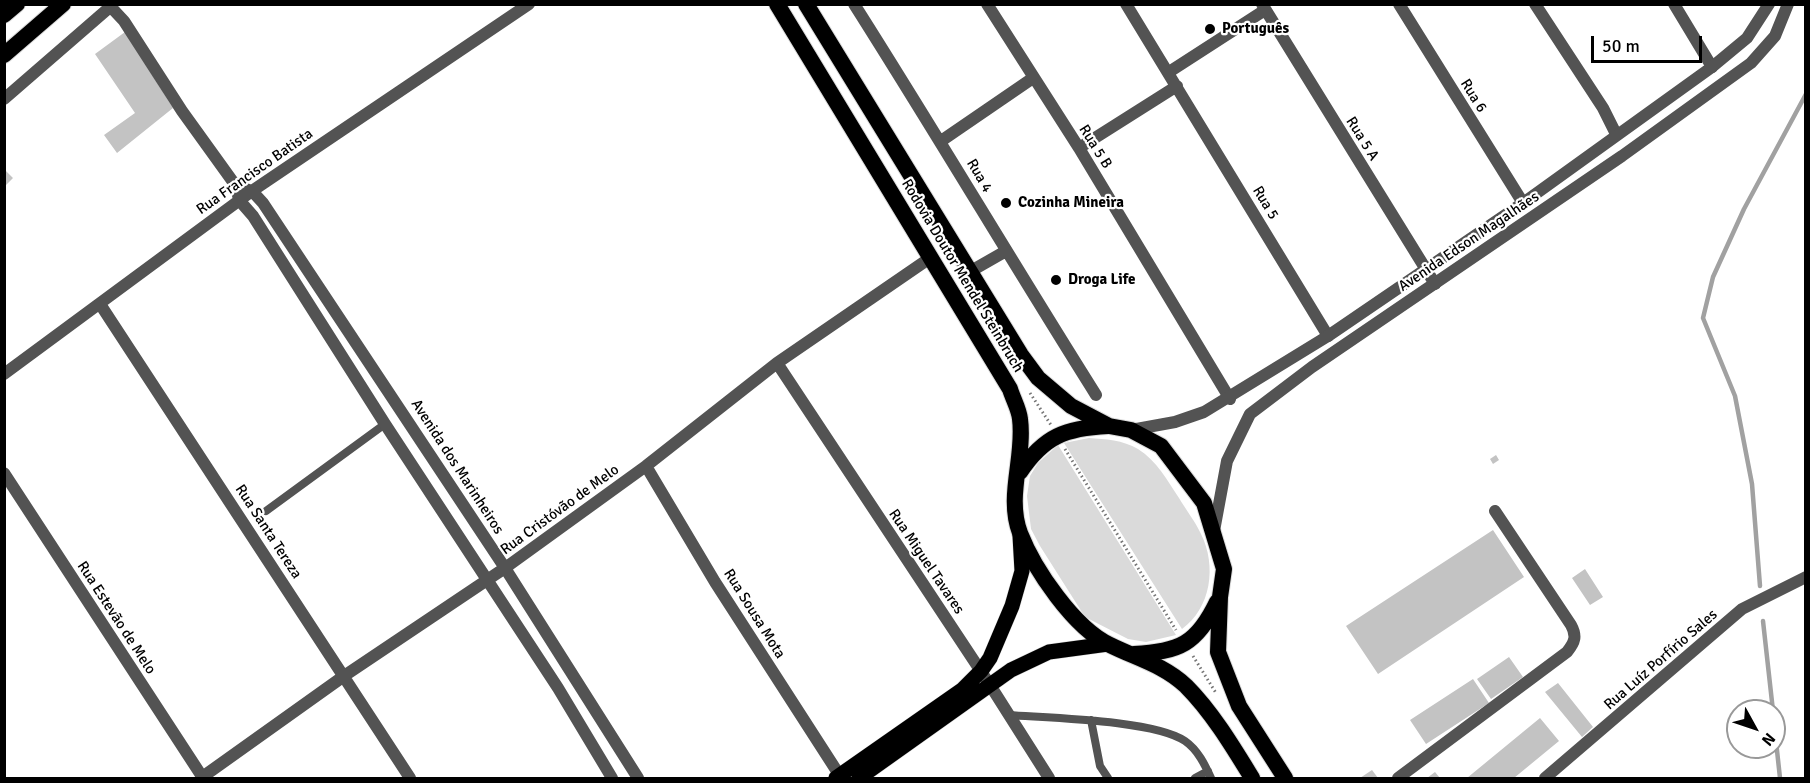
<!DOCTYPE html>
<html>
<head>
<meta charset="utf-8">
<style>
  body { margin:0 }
  #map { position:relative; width:1810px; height:783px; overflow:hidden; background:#fff; font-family:Signika,sans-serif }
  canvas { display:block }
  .frame { position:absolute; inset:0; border:6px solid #000; pointer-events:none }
  .north { position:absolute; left:1726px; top:699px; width:60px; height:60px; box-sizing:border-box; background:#fff; border:2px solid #999; border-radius:50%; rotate:130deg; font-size:16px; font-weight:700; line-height:24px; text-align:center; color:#000 }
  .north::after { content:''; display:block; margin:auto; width:21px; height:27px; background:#000; clip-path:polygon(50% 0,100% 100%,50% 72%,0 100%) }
  .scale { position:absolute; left:1591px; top:36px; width:111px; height:27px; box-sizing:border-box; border:3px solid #000; border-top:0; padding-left:8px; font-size:18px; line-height:21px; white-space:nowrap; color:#000; -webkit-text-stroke:4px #fff; paint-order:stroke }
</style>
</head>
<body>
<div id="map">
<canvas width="1810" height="783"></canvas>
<div class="frame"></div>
<div class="north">N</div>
<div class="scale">50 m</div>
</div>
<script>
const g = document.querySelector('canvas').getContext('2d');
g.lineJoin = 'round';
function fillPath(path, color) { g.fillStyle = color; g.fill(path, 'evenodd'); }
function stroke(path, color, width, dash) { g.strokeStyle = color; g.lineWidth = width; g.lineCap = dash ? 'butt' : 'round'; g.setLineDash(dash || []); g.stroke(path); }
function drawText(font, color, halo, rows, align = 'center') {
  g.font = font + ' Signika,sans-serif'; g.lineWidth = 4.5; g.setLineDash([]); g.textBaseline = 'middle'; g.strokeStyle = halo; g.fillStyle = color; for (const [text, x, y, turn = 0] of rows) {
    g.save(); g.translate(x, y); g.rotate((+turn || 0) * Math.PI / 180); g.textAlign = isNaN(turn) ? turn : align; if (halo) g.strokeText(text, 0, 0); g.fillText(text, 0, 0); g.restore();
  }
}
fillPath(new Path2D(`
  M1089,438c16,1 34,2 49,11 19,12 29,31 41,49 7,12 16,23 22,36 16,32 10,74 -19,95l-118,-186z
  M1058,445l118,190 -30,7 -18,-3 -43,-22 -45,-71 -9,-17 -4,-33 3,-20 8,-13z`), '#dadada');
stroke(new Path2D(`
  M1760,586l-8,-102 -17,-88 -32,-78 10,-41 31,-68 62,-115
  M1763,621l10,90
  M1774,723l6,55`), '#a1a1a1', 4.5);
fillPath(new Path2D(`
  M125,32l48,76 -56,45 -13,-18 31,-22 -40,-59z
  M4,169l9,9 -9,9z
  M1496,455l3,5 -6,4 -3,-5z
  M1493,530l31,47 -146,97 -32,-48z
  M1585,569l18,28 -13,8 -18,-27z
  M1509,657l14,20 -32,22 -14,-20z
  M1473,679l16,24 -63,41 -16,-24z
  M1558,683l35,44 -11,10 -37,-45z
  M1540,718l19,23 -45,37h-47z
  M1372,770l6,8h-18z
  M1435,772l5,6h-13z`), '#c3c3c3');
const primary = new Path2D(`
  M836,778l126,-88 19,-19 9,-13 22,-52 10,-35 -2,-35
  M859,778l152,-108 38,-18 59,-8`);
const trunk = new Path2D(`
  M777,4l233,385c3,10 9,20 10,30 5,38 -14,77 0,114 14,36 54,95 90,112 26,13 54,20 76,41 26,26 47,61 66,92
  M806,4l215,351 17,23 33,28 38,20 22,4 30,16 43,57 20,66 -4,28 -2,55 21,54 46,72
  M4,15l13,-11
  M4,55l59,-51
  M1020,472c24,-36 46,-44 88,-46
  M1134,654c45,-2 63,-10 83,-52`);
stroke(primary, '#dbdbdb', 16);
stroke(trunk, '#dbdbdb', 18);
stroke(new Path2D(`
  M1030,393l21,32
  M1065,449l111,181
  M1193,656l23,37`), '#757575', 3, [1.5, 3]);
stroke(new Path2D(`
  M266,511l119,-87
  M1009,715c40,3 145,5 176,26 13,9 20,24 26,37
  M1091,720l9,46 8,12
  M1195,778l13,-7`), '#535353', 8);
stroke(new Path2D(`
  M108,4l16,17 58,90 54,75 3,14 14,16 132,208 173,264 54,90
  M854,4c82,129 160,261 242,391
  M987,4l92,144 151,251
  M1126,4l202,332
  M1262,4l173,280
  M1399,4l124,199
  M1535,4l68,104 13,26
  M1674,4l38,63
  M1169,72l96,-62
  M4,99l106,-92
  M941,141l92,-63
  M1079,148l98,-62
  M236,186l16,5 11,12 242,365 133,210
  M971,271l35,-20
  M100,304l310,474
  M777,363l213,322 59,93
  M4,374l248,-183 277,-187
  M646,466l69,116 125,194
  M4,473l199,305
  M201,778l143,-102 161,-108 141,-102 131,-103 153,-105
  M1398,778l169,-126c8,-10 10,-16 4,-27l-76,-114
  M1545,778l197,-169 64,-32`), '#535353', 12);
stroke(new Path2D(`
  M1131,430l44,-8 29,-10 124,-76 195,-133 189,-136 35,-29 22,-34
  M1214,531l13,-70 23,-47 62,-47 310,-211 129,-93 24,-27 13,-32`), '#535353', 12);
stroke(primary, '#000', 15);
stroke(trunk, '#000', 16);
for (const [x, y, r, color] of [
  [1210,29,6,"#000"],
  [1006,203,6,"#000"],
  [1056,280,6,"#000"]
]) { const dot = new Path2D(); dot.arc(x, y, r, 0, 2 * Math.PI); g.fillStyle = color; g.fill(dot); stroke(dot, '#fff', 2); }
drawText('bold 15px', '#000', '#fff', [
  ["Português",1222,29],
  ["Cozinha Mineira",1018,203],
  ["Droga Life",1068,280]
], 'left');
drawText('15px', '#000', '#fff', [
  ["Rua 6",1473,96,58],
  ["Rua 5 A",1362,139,58],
  ["Rua 5 B",1095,147,58],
  ["Rua Francisco Batista",255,172,-35],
  ["Rua 4",979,176,60],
  ["Rua 5",1265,203,59],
  ["Avenida Edson Magalhães",1469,242,-34],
  ["Rodovia Doutor Mendel Steinbruch",962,276,59],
  ["Avenida dos Marinheiros",457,467,57],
  ["Rua Cristóvão de Melo",560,510,-36],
  ["Rua Santa Tereza",268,532,57],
  ["Rua Miguel Tavares",926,562,56],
  ["Rua Sousa Mota",754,614,58],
  ["Rua Estevão de Melo",116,618,57],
  ["Rua Luíz Porfírio Sales",1661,660,-41]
]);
</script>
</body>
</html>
